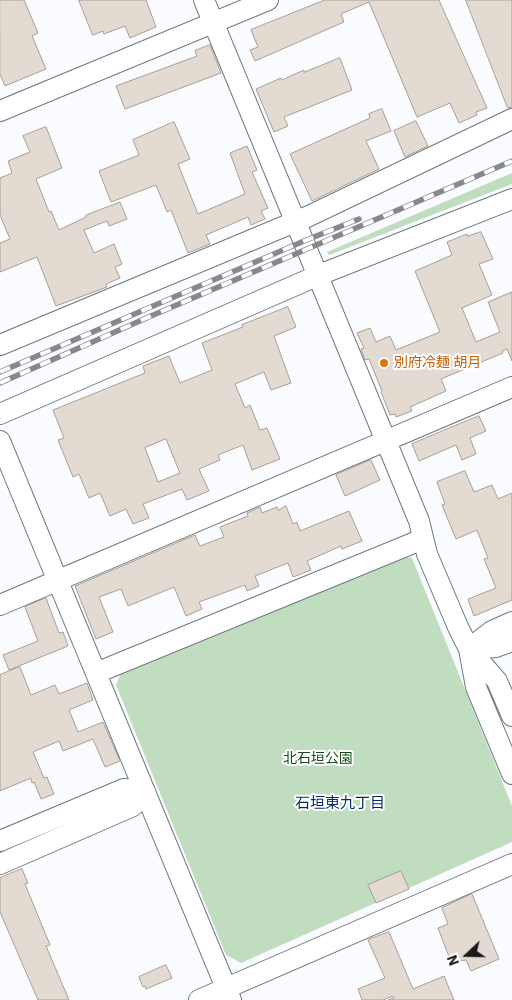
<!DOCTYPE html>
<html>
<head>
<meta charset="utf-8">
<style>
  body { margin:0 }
  #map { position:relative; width:512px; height:1000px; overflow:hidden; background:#fafbfe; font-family:"IBM Plex Sans",sans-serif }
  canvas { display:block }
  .north { position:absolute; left:442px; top:930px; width:50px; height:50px; -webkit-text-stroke:4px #fff; paint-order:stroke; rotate:249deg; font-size:14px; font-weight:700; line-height:20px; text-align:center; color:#17191d }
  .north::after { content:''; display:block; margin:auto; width:18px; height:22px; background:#17191d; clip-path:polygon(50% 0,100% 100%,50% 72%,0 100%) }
</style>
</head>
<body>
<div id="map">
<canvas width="512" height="1000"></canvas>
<div class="north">N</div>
</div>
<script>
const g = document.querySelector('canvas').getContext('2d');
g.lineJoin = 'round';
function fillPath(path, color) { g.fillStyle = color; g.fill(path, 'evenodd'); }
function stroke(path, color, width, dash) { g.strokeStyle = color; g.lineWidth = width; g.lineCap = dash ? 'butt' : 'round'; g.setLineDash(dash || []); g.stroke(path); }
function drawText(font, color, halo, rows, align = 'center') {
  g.font = font + ' "IBM Plex Sans","Noto Sans JP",sans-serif'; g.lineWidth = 4; g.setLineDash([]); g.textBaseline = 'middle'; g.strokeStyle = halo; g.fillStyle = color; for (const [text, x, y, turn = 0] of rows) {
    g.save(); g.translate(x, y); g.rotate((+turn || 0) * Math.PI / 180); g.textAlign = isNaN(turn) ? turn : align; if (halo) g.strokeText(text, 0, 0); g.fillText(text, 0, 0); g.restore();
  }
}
fillPath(new Path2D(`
  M512,173v11l-183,71 -2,-3z
  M401,556l11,2 100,248v36l-271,121 -15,-8 -110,-270 5,-12z`), '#c0ddc0');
const building = new Path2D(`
  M0,0h24l14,33 -6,3 14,33 -41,17 -5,-12z
  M79,0h67l10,27 -26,11 -5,-12 -21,8 -1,-3 -10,4z
  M325,0h114l48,108 -11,4 1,3 -18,8 -9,-20 -33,14 -48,-115 -28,12 3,8 -89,39 -5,-11 8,-3 -7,-17z
  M466,0h46v107l-4,1z
  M210,45l11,28 -96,36 -9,-23 81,-30 -2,-5z
  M340,58l12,32 -68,27 4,9 -14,6 -18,-43 25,-11 1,2 22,-10v2z
  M382,109l9,22 -25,10 13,28 -67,32 -22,-47 80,-36 -1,-4z
  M416,121l12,25 -23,11 -11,-26z
  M174,122l16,37 -12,5 20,50 47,-20 -15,-41 17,-7 10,24 -5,2 16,36 -7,3 4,8 -14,6 -3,-8 -42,18 4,9 -22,9 -17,-43 -4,2 -11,-27 -45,17 -12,-31 40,-16 -6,-15z
  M46,127l16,41 -26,11 13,33 2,-1 8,19 27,-13v-2l34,-13 7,17 -18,7 -2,-5 -23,9 10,23 20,-9 8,20 -7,3 5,11 -14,6 1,3 -51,19 -19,-49 -37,15v-29l10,-4 -10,-24v-37l12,-5 -4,-12 22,-9 -7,-16z
  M481,232l12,27 -14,5 13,31 -30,13 14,34 24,-10 -12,-30 24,-10v69l-5,-12 -5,2 1,2 -62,26 5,12 -36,16 2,4 -16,6 -1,-3 -5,1 -9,-23 1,-1 -13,-32 -4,1 -4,-11 3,-1 -7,-15 13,-5 6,14 14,-6 6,14 44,-18 -25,-61 37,-16 -5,-13 20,-8v2z
  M288,307l8,20 -22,9 17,47 -20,7 -7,-18 -29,12 10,24 5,-3 10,25 7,-2 13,31 -28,11 -9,-25 -25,10 2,5 -21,9 10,22 -22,9 -5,-11 -39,15 6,14 -16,6 -7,-15 -16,7 -10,-23 -11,5 -10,-24 -6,3 -15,-37 6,-2 -11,-28 92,-37 -2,-7 26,-10 11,27 32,-13 -10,-27 41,-16 -1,-2zM166,439l14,34 -22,9 -13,-34z
  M479,416l7,15 -16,7 6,16 -14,6 -6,-15 -37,16 -7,-17z
  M371,460l9,20 -35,16 -9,-21z
  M465,471l9,21 18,-7 6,14 14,-6v107l-38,16 -6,-17 28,-11 -12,-29 4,-1 -11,-28 -21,9 -14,-34 3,-1 -8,-22z
  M286,506l7,18 4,-2 3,9 49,-20 13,30 -20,8 -1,-3 -34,15 4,9 -18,7 -5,-14 -33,13 4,10 -12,5 -2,-6 -46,17 3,7 -16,7 -12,-29 -46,19 -7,-17 -22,8 14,35 -17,7 -21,-53 120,-51 5,11 24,-9 -4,-10 28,-11 -1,-3 13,-6 2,6 15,-6 1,3z
  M46,598l13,35 4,-1 5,14 -59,24 -6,-15 35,-14 -13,-34z
  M20,667l11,28 24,-10 4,9 28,-11 6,17 -24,10 9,22 25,-10 17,39 -15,6 -12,-28 -30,12 -4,-10 -26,11 11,26 3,-1 7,17 -13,5 -7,-17 -2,1 -1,-5 -31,13v-116z
  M22,869l6,14 -3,1 25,61 -4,1 23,54h-31l-38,-88v-34z
  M401,871l8,18 -33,14 -8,-18z
  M472,894l27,65 -28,12 -5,-11 -15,2 -13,-34 10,-4 -6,-16z
  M389,932l24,57 31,-13 10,24h-66l6,-2 -1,-2 -10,4h-21l-4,-11 27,-11 -17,-38z
  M166,965l6,13 -26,11 -1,-3 -2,1 -4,-10z`);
fillPath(building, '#e3dbd1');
stroke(building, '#a79f96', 1);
const minor = new Path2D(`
  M204,0l182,441 33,80 8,33 31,73 11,22 28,32 15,35
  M0,111l268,-111
  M0,345l309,-129 203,-97
  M0,414l319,-139 193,-76
  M0,441l231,559
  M0,605l512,-218
  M469,649l7,38 36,87
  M469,649l23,-18 20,-9
  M469,649l27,-2 16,-6
  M96,673l327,-134
  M0,841l124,-52 21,2
  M0,864l133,-58 12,-15
  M199,1000l313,-136`);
stroke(minor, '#717880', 22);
stroke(minor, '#fff', 20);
const rail = new Path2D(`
  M0,372l304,-131 55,-22
  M0,383l151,-67 361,-155`);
stroke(rail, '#87888c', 5.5);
stroke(rail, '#fff', 4, [11]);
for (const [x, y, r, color] of [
  [384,363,5,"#e8710a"]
]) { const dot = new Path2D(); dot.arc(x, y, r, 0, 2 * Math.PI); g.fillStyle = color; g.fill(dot); stroke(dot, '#fff', 2); }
drawText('14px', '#c56008', '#fff', [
  ["別府冷麺 胡月",394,363]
], 'left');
drawText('14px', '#164c1a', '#fff', [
  ["北石垣公園",318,759]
]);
drawText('15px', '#04295c', '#fff', [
  ["石垣東九丁目",340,804]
]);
</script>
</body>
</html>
